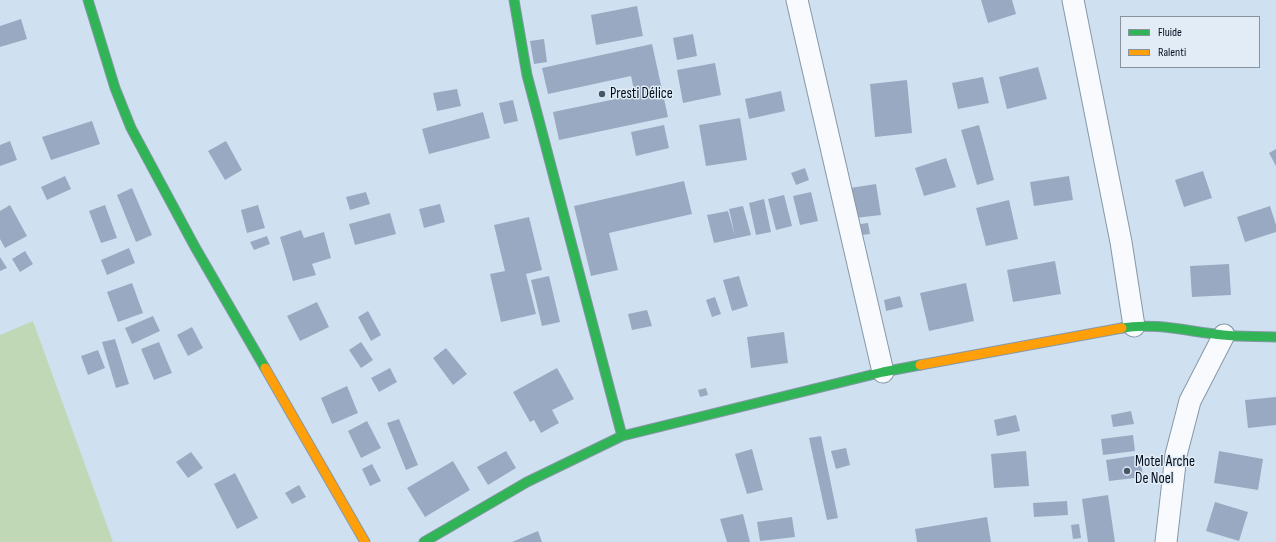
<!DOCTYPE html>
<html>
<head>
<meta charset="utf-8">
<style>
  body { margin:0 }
  #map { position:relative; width:1276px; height:542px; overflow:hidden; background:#cfe1f1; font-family:"Sofia Sans Condensed",sans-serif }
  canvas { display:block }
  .legend { position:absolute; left:1120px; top:16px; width:140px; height:52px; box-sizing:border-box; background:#e1ecf6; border:1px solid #87939f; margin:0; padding:5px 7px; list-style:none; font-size:12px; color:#000d1d }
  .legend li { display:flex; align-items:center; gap:8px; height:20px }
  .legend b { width:20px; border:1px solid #87939f }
</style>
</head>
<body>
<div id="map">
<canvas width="1276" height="542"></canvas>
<ul class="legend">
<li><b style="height:5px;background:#30b455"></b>Fluide</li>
<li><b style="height:5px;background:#ff9f0a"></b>Ralenti</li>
</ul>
</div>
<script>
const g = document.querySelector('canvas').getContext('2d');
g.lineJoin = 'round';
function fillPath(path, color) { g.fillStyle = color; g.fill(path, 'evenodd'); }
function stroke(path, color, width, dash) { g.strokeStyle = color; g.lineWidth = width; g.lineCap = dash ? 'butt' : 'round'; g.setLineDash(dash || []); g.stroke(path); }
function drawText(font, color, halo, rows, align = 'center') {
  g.font = font + ' "Sofia Sans Condensed",sans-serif'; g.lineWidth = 3; g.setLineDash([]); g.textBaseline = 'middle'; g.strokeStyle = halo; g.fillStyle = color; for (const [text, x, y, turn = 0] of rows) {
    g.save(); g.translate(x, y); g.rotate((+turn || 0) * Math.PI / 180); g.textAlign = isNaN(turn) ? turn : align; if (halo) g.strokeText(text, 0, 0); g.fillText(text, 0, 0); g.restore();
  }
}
fillPath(new Path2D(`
  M33,321l80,221h-113v-207z`), '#c1d8b7');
fillPath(new Path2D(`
  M981,0h31l4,14 -28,9z
  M637,6l6,30 -47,9 -5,-30z
  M21,19l6,20 -27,8v-21z
  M693,34l4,22 -20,4 -4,-22z
  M544,39l3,23 -13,2 -4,-23z
  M652,44l16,73 -109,23 -6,-28 82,-17 -4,-19 -83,18 -6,-26z
  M715,63l6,32 -38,8 -6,-33z
  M1038,67l9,32 -40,10 -8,-32z
  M983,77l6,26 -31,6 -6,-26z
  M907,80l5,53 -37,4 -5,-53z
  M457,89l4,17 -24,5 -4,-18z
  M781,91l4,20 -36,8 -4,-20z
  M513,100l5,21 -14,3 -5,-21z
  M483,112l7,26 -61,16 -7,-25z
  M740,118l7,42 -41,6 -7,-41z
  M92,121l8,23 -49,16 -9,-23z
  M664,125l5,23 -33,8 -5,-24z
  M979,125l15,55 -17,5 -16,-55z
  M10,141l7,19 -17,6v-21z
  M226,141l16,29 -17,10 -17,-29z
  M1276,149v17l-7,-13z
  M946,158l10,29 -32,9 -9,-28z
  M805,168l4,12 -13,5 -5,-12z
  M1203,171l9,27 -28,9 -9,-27z
  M65,176l6,13 -24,11 -6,-13z
  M1069,176l4,24 -39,6 -4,-24z
  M684,181l8,33 -83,19 9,37 -27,6 -17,-70z
  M876,184l5,31 -26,3 -5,-30z
  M132,188l20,47 -16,7 -19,-47z
  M366,192l4,12 -20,6 -4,-13z
  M811,192l7,29 -18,4 -7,-29z
  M784,195l8,31 -16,4 -8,-31z
  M764,199l7,33 -15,3 -7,-32z
  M1009,200l9,39 -32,7 -10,-38z
  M440,204l5,18 -21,6 -5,-19z
  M10,205l17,31 -22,12 -5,-9v-28z
  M105,205l12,33 -16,5 -12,-32z
  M258,205l7,23 -18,5 -6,-23z
  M743,206l8,29 -37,8 -7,-28 21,-4 7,25 -6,-27z
  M1270,206l6,19v7l-31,10 -8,-25z
  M390,213l6,21 -41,11 -6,-21z
  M529,217l13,53 -16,4 10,40 -35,8 -11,-48 15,-3 -11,-46z
  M868,223l2,11 -8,1 -2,-11z
  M301,230l3,8 20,-6 7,26 -19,6 4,11 -23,6 -13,-44z
  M267,236l3,8 -16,6 -4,-8z
  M129,248l6,15 -28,12 -6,-15z
  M25,251l8,13 -13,8 -8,-13z
  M0,257l7,11 -7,3z
  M1055,261l6,33 -48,8 -6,-32z
  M1229,264l2,31 -39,2 -2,-31z
  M549,276l11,46 -18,4 -11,-46z
  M739,276l9,30 -16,5 -9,-31z
  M132,283l11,30 -25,9 -11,-30z
  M966,283l8,38 -45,10 -9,-38z
  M900,296l3,11 -17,4 -2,-11z
  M715,297l6,17 -9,3 -6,-17z
  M317,302l12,25 -29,14 -13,-25z
  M647,310l5,16 -20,4 -4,-16z
  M368,311l13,24 -10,6 -13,-24z
  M153,316l7,15 -28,13 -7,-16z
  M192,327l11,21 -15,8 -11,-21z
  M784,332l4,31 -37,5 -4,-31z
  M115,339l14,45 -13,4 -14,-46z
  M159,342l13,31 -18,7 -13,-31z
  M361,342l12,18 -12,8 -12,-18z
  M446,348l21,26 -14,11 -20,-27z
  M98,350l7,18 -17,7 -7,-19z
  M390,368l7,14 -18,10 -8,-14z
  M557,368l17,31 -22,11 7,13 -18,10 -7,-13 -4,2 -17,-30z
  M347,386l11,27 -26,11 -11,-26z
  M706,388l2,7 -8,2 -2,-7z
  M1276,397v28l-28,3 -3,-28z
  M1131,411l3,13 -21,3 -2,-12z
  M1016,415l4,16 -23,5 -3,-16z
  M399,419l19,46 -12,5 -19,-47z
  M367,421l14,27 -20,10 -13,-27z
  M1133,435l2,16 -32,4 -2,-16z
  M821,436l17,82 -11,2 -18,-82z
  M846,448l4,17 -14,4 -5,-18z
  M752,449l11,41 -16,4 -12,-40z
  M506,451l10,17 -28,17 -11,-18z
  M1026,451l3,35 -35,2 -3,-34z
  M1219,451l44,8 -5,31 -44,-7z
  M191,452l12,16 -15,10 -12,-16z
  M1140,455l3,22 -34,4 -3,-21z
  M453,461l17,29 -45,27 -18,-29z
  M372,464l9,17 -11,5 -8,-17z
  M235,473l23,45 -21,11 -23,-45z
  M299,485l7,12 -14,7 -7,-11z
  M1108,495l7,47h-27l-6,-43z
  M1067,501l1,14 -34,2 -1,-14z
  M1215,502l33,10 -9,29 -33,-10z
  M743,514l7,28h-23l-7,-23z
  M792,517l3,20 -35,4 -3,-19z
  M987,517l4,25h-74l-2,-13z
  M1079,524l2,14 -8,1 -2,-14z
  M538,531l4,11h-30z`), '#9aa9c2');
const street = new Path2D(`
  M797,0l86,372
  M1073,0l48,242 13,84
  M1166,542l10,-87 14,-54 34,-66`);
const fast = new Path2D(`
  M88,0l27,88 16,40 64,119 70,121
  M514,0l13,75 95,361
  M1122,328c33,-6 68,4 101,7 18,2 36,1 53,2
  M424,542l103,-60 95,-46 261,-64 37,-7`);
const slow = new Path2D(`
  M920,365l202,-37
  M265,368l100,174`);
stroke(street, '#8698a7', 23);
stroke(fast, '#8698a7', 11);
stroke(slow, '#8698a7', 11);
stroke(street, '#f8fafd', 21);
stroke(fast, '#30b455', 9);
stroke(slow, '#ff9f0a', 9);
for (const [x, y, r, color] of [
  [602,94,4,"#485767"],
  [1127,471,4,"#485767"]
]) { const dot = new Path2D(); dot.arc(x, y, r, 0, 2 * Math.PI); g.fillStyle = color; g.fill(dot); stroke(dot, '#e1ecf6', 1.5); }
drawText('15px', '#000d1d', '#e1ecf6', [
  ["Presti Délice",610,94],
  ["Motel Arche",1135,462],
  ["De Noel",1135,479]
], 'left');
</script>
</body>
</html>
